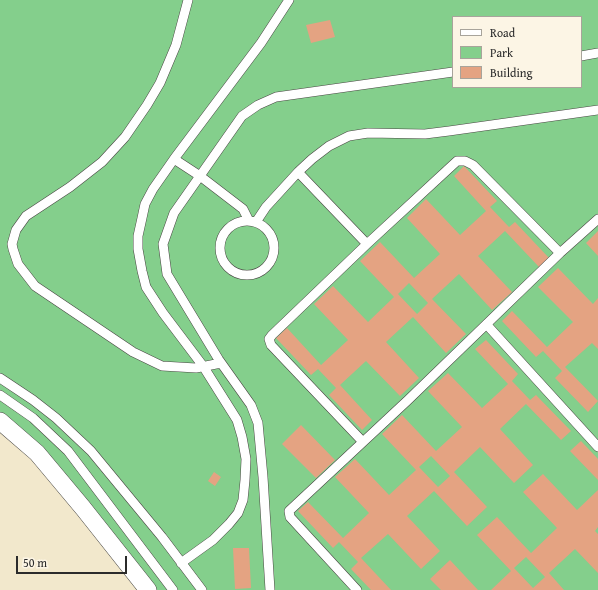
<!DOCTYPE html>
<html>
<head>
<meta charset="utf-8">
<style>
  body { margin:0 }
  #map { position:relative; width:598px; height:590px; overflow:hidden; background:#f2e8cc; font-family:"Gentium Book Plus",serif }
  canvas { display:block }
  .legend { position:absolute; left:452px; top:16px; width:130px; height:72px; box-sizing:border-box; background:#fcf5e5; border:1px solid #a8a49b; margin:0; padding:5px 7px; list-style:none; font-size:12px; color:#2b2b2b }
  .legend li { display:flex; align-items:center; gap:8px; height:20px }
  .legend b { width:20px; border:1px solid #a8a49b }
  .scale { position:absolute; left:16px; top:556px; width:111px; height:18px; box-sizing:border-box; border:2px solid #2b2b2b; border-top:0; padding-left:5px; font-size:12px; line-height:14px; white-space:nowrap; color:#2b2b2b; -webkit-text-stroke:3px #fcf5e5; paint-order:stroke }
</style>
</head>
<body>
<div id="map">
<canvas width="598" height="590"></canvas>
<ul class="legend">
<li><b style="height:5px;background:#fff"></b>Road</li>
<li><b style="height:11px;background:#84cf8c"></b>Park</li>
<li><b style="height:11px;background:#e4a382"></b>Building</li>
</ul>
<div class="scale">50 m</div>
</div>
<script>
const g = document.querySelector('canvas').getContext('2d');
g.lineJoin = 'round';
function fillPath(path, color) { g.fillStyle = color; g.fill(path, 'evenodd'); }
function stroke(path, color, width, dash) { g.strokeStyle = color; g.lineWidth = width; g.lineCap = dash ? 'butt' : 'round'; g.setLineDash(dash || []); g.stroke(path); }
fillPath(new Path2D(`
  M0,0h598v590h-441l-69,-84 -88,-91zM453,17h128v70h-128z`), '#84cf8c');
fillPath(new Path2D(`
  M330,20l5,17 -24,6 -5,-18z
  M464,166l33,35 -7,6 19,20 6,-5 34,36 -10,9 -34,-36 -27,25 34,36 -20,18 -33,-36 -27,25 34,35 -20,19 -33,-36 -27,25 33,36 -19,18 -34,-35 -26,24 32,35 -10,10 -33,-35 7,-7 -18,-19 -7,6 -35,-37 11,-10 34,37 27,-25 -34,-36 19,-18 35,36 26,-25 -34,-36 20,-19 34,36 26,-24 -33,-36 19,-19 34,36 26,-24 -32,-35zM409,283l19,20 -11,11 -19,-20z
  M598,231v25l-12,-13z
  M558,268l35,36 5,-6v51l-6,-6 -27,24 33,34 -10,11 -33,-34 7,-7 -19,-20 -7,6 -34,-36 10,-10 35,36 26,-25 -35,-35z
  M486,340l32,34 -6,7 18,19 6,-5 35,36 -10,9 -35,-36 -26,25 33,36 -19,18 -34,-36 -26,25 33,35 -20,19 -33,-35 -27,25 33,35 -19,18 -33,-35 -27,24 30,32h-20l-20,-21 7,-7 -19,-20 -6,6 -35,-37 10,-9 35,36 26,-25 -34,-36 20,-18 34,36 27,-25 -34,-36 20,-19 34,36 26,-24 -34,-36 20,-18 34,35 26,-24 -33,-35zM431,456l19,20 -12,11 -19,-20z
  M301,425l34,35 -19,18 -34,-34z
  M581,441l17,18v21l-28,-29z
  M214,472l7,5 -6,9 -7,-5z
  M543,474l34,36 21,-20v37l-3,4 3,3v39l-23,-24 -26,24 15,17h-73l20,-19 -34,-36 20,-18 34,36 26,-25 -34,-36zM526,557l19,20 -12,11 -19,-20z
  M233,548h16l2,40 -16,1z
  M450,560l28,30h-37l-11,-11z`), '#e4a382');
const lane = new Path2D(`
  M188,0l-12,45 -16,38 -13,22 -22,32 -23,25 -32,25 -44,29 -10,14 -4,14 1,5 5,15 17,22 98,66 29,14 34,2 25,-5
  M581,56l17,-3
  M174,159l26,17 43,33 6,12
  M298,172l69,72
  M220 248a27 27 0 1 1 54 0a27 27 0 1 1-54 0Z
  M256,222l10,-15 32,-35 14,-13 17,-13 20,-10 19,-3 57,1 24,-3 149,-21
  M487,325l111,122
  M0,378l33,22 23,18 35,33 71,86 40,53
  M0,395l33,23 35,33 105,139
  M363,442l-92,-97 -2,-6 3,-4 95,-91 90,-83h8l8,4 87,88
  M181,563l32,-23 16,-16 9,-11 5,-13 2,-20 1,-21 -4,-22 -5,-17 -34,-54 -40,-53 -17,-26 -4,-16 -4,-22v-13l4,-18 3,-14 8,-15 21,-30 87,-116 28,-43
  M270,590l-7,-113 -5,-54 -7,-18 -32,-45 -52,-86 -4,-30 11,-31 68,-97 16,-11 18,-8 177,-25
  M357,590l-67,-73 -1,-6 119,-111 152,-147 38,-34`);
const street = new Path2D(`
  M0,421l37,32 46,55 65,82`);
stroke(lane, '#494743', 10);
stroke(street, '#494743', 18);
stroke(lane, '#fff', 9);
stroke(street, '#fff', 17);
</script>
</body>
</html>
